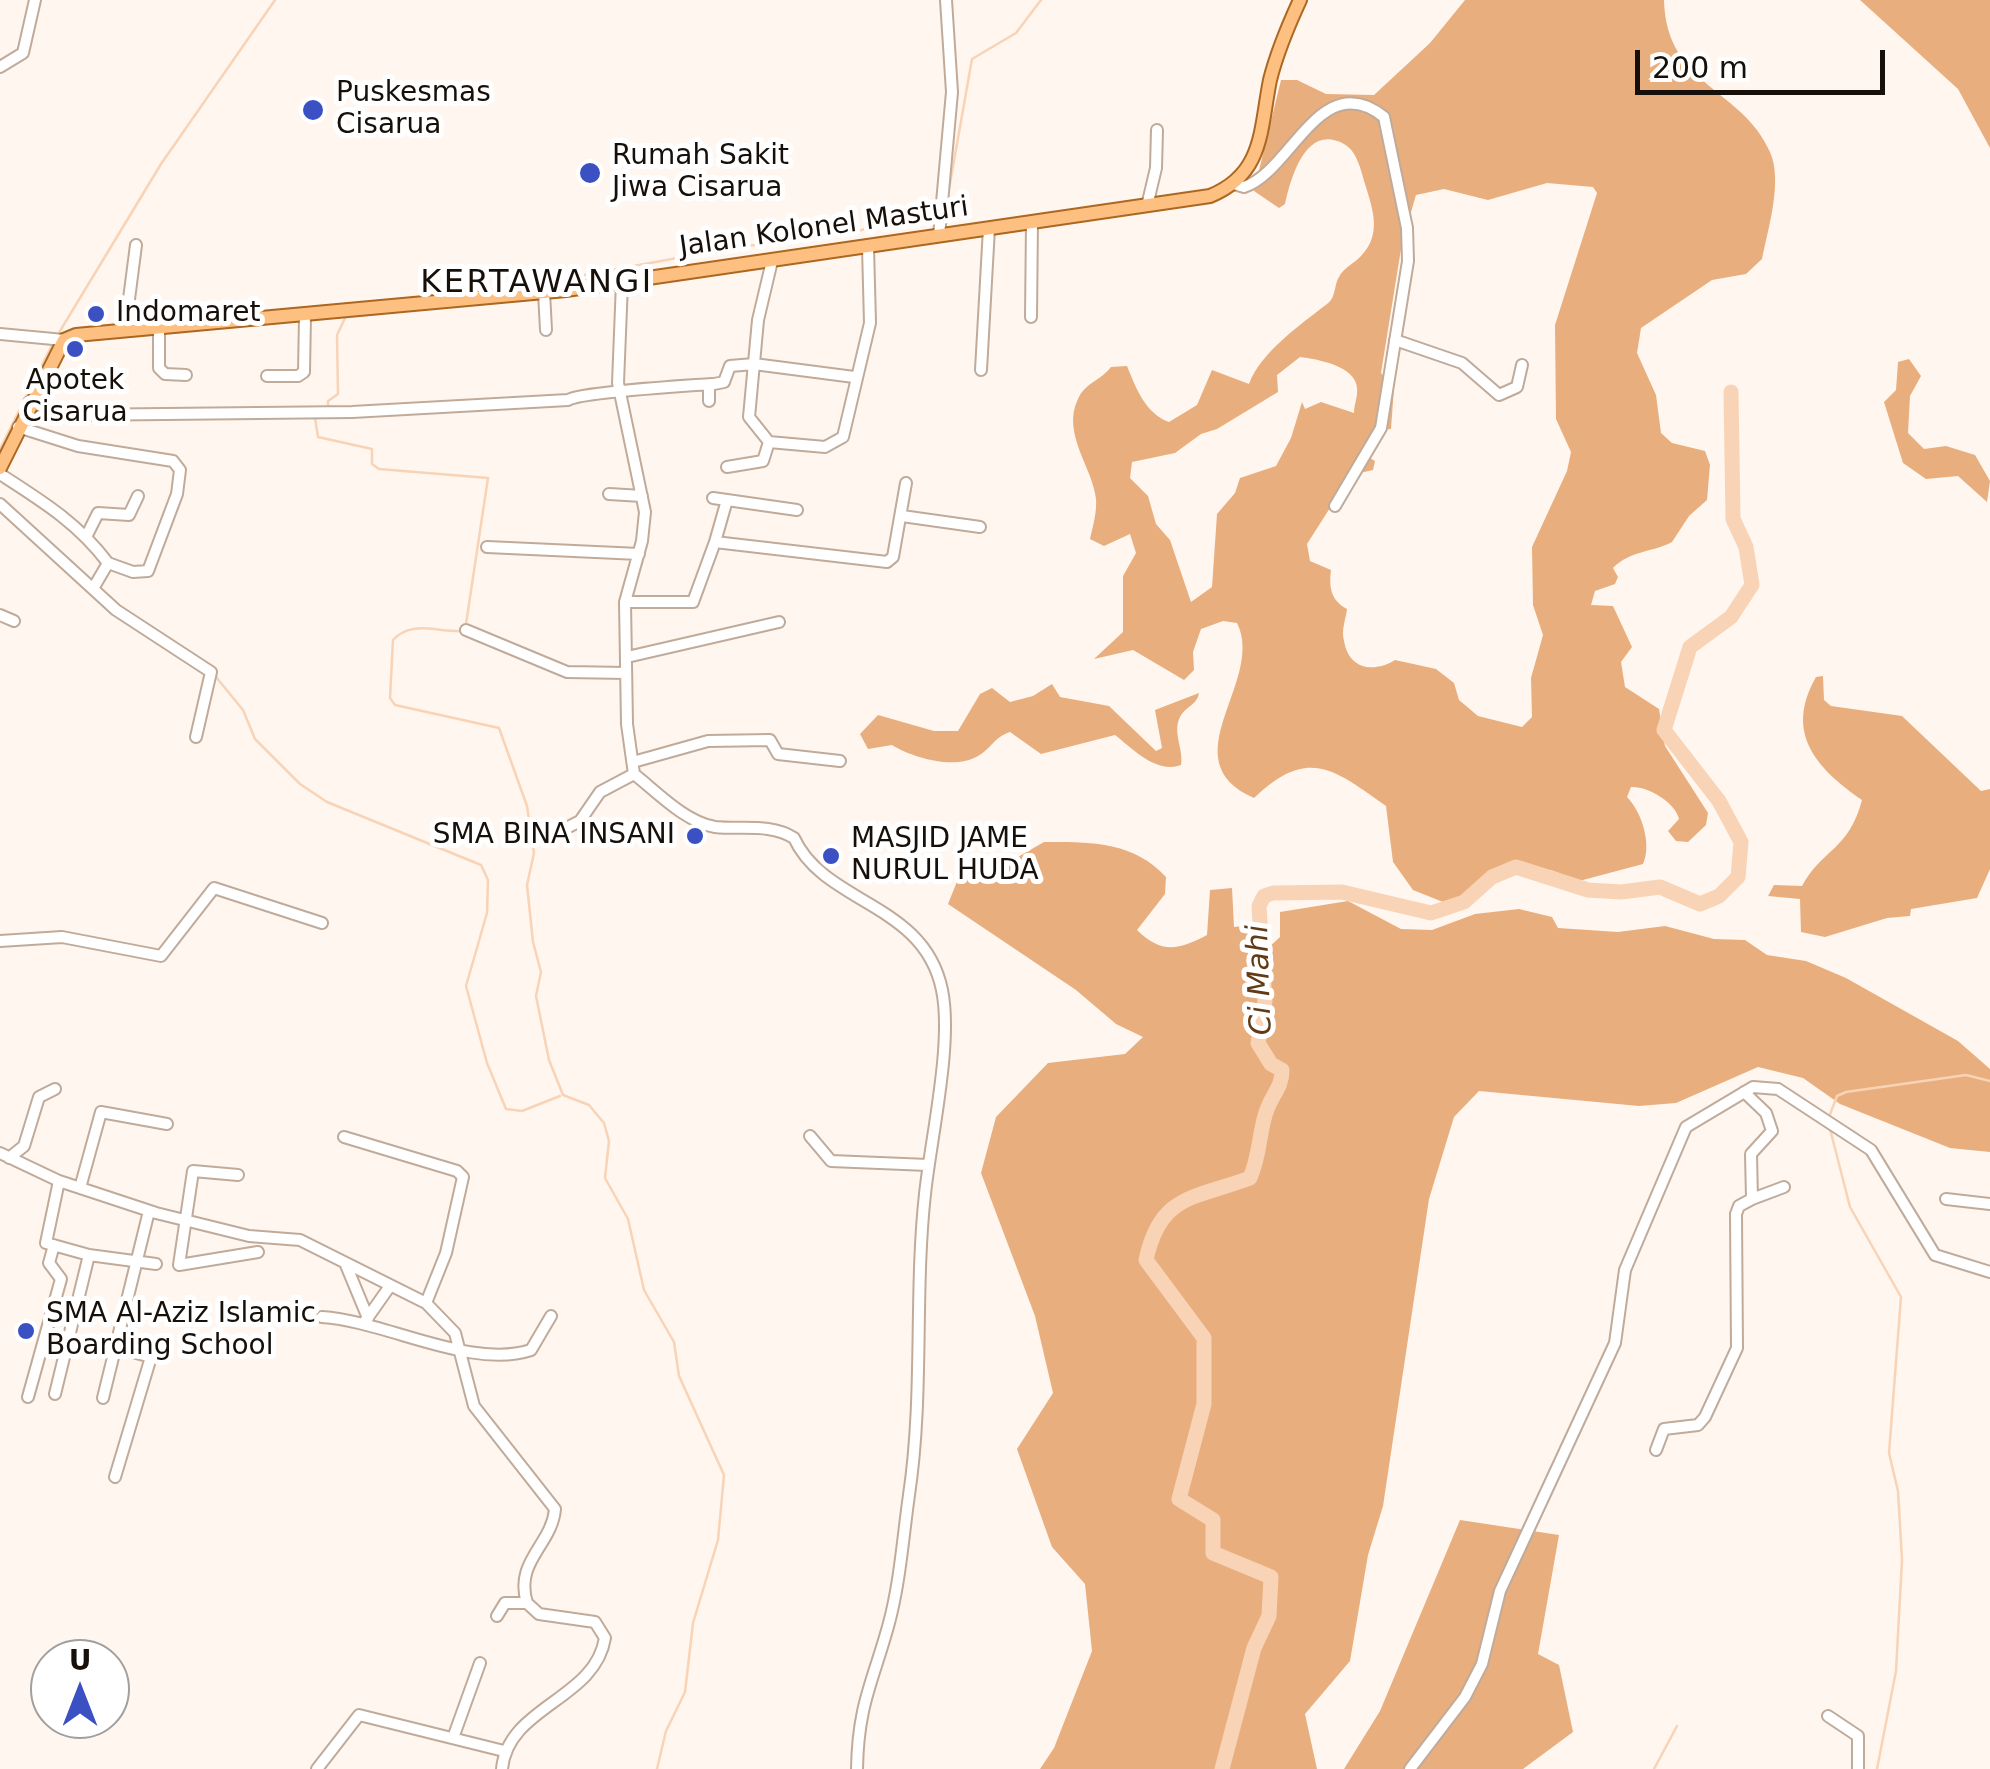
<!DOCTYPE html>
<html>
<head>
<meta charset="utf-8">
<style>
  body { margin:0 }
  #map { position:relative; width:1990px; height:1769px; overflow:hidden; background:#fff6ef; font-family:"DejaVu Sans",sans-serif }
  canvas { display:block }
  .north { position:absolute; left:30px; top:1639px; width:100px; height:100px; box-sizing:border-box; background:#fff; border:2px solid #a29f9d; border-radius:50%; rotate:0deg; font-size:28px; font-weight:700; line-height:40px; text-align:center; color:#17100a }
  .north::after { content:''; display:block; margin:auto; width:35px; height:45px; background:#3b50c3; clip-path:polygon(50% 0,100% 100%,50% 72%,0 100%) }
  .scale { position:absolute; left:1635px; top:50px; width:250px; height:45px; box-sizing:border-box; border:5px solid #17100a; border-top:0; padding-left:12px; font-size:30px; line-height:35px; white-space:nowrap; color:#17100a; -webkit-text-stroke:8px #fff; paint-order:stroke }
</style>
</head>
<body>
<div id="map">
<canvas width="1990" height="1769"></canvas>
<div class="north">U</div>
<div class="scale">200 m</div>
</div>
<script>
const g = document.querySelector('canvas').getContext('2d');
g.lineJoin = 'round';
function fillPath(path, color) { g.fillStyle = color; g.fill(path, 'evenodd'); }
function stroke(path, color, width, dash) { g.strokeStyle = color; g.lineWidth = width; g.lineCap = dash ? 'butt' : 'round'; g.setLineDash(dash || []); g.stroke(path); }
function drawText(font, color, halo, rows, align = 'center') {
  g.font = font + ' "DejaVu Sans",sans-serif'; g.lineWidth = 10; g.setLineDash([]); g.textBaseline = 'middle'; g.strokeStyle = halo; g.fillStyle = color; for (const [text, x, y, turn = 0] of rows) {
    g.save(); g.translate(x, y); g.rotate((+turn || 0) * Math.PI / 180); g.textAlign = isNaN(turn) ? turn : align; if (halo) g.strokeText(text, 0, 0); g.fillText(text, 0, 0); g.restore();
  }
}
fillPath(new Path2D(`
  M1465,0h199c2,86 78,88 106,152 13,29 -2,77 -8,107l-16,15 -34,6 -71,48 -4,25 19,42 5,38 11,10 33,8 5,14 -3,35 -18,16 -17,26c-21,11 -41,8 -59,26l5,9 -3,7 -20,7 -4,14 22,1 19,41 -11,15 4,25 34,22 6,37 43,67 -2,12 -18,17 -12,-1 -8,-10 11,-12c-3,-16 -31,-33 -48,-32l-4,10c15,15 25,48 16,67l-64,17 -28,-11 -60,4 -31,26 -17,2 -30,-12 -20,-28 -7,-56c-52,-37 -78,-60 -132,-8 -86,-38 12,-117 -17,-175l-14,-2 -22,8 -8,23 1,18 -10,10 -51,-30 -39,9 29,-27v-56l13,-23 -6,-19 -26,12 -14,-7c3,-13 7,-27 6,-40 -3,-31 -35,-66 -18,-100 7,-16 22,-18 33,-32l16,-1c9,22 18,47 42,56l28,-17 15,-35 37,14c11,-31 52,-60 78,-80 9,-6 7,-19 12,-27 4,-9 16,-14 22,-21 21,-22 12,-46 4,-72 -4,-14 -8,-33 -21,-40 -38,-21 -53,33 -59,60l-6,4 -25,-17 27,-111h16l29,14 48,1 56,-52zM1547,183l46,4 4,6 -42,132 1,94 15,33 -4,19 -35,76 1,58 10,30 -12,43 1,39 -10,10 -44,-11 -19,-16 -5,-17 -18,-14 -41,-9c-21,13 -46,10 -51,-19 -3,-12 2,-22 3,-32 -17,-9 -18,-23 -16,-39l-21,-9 -3,-17 44,-69 22,-5 2,-9 -7,-4 6,-27 17,-1 3,-41 -13,-15 21,-130 14,-48 28,-6 44,11zM1300,357c17,2 56,9 57,31 1,8 -3,17 -3,25l-33,-11 -16,7 -3,-7 -11,36 -15,28 -36,12 -5,15 -18,21 -5,73 -21,15 -21,-62 -14,-16 -8,-28 -18,-18 2,-16 43,-9 26,-19 16,-5 61,-37 -1,-17z
  M1860,0h130v148l-32,-59z
  M1909,359l12,17 -11,20 -2,37 16,16 22,-3 29,9 15,26 -3,21 -29,-26 -32,3 -23,-16 -19,-61 12,-12 2,-28z
  M1823,676l1,24 7,6 71,10 79,75 9,-2v80l-13,29 -66,11 -1,7 -23,2 -62,19 -24,-5 -1,-33 -32,-3 6,-11 28,1c20,-37 47,-36 60,-86 -46,-32 -78,-67 -46,-123z
  M1052,684l8,13 49,9 47,45 6,-3 -7,-38 44,-17c-2,12 -13,13 -19,24 -8,16 4,32 1,48 -25,9 -48,-16 -66,-30l-74,19 -31,-22c-16,5 -18,16 -32,24 -23,14 -65,2 -86,-11l-24,4 -8,-15 18,-19 56,16h24l22,-37 12,-6 18,14 23,-6z
  M1044,842c46,0 89,-1 122,35l-1,17 -28,36c24,24 42,20 70,5l3,-45 22,-2 2,39 20,-2 12,25 14,-13v-25l68,-11 53,28 31,1 43,-16 44,-5 33,8 6,11 60,4 47,-6 49,13 31,1 22,15 39,6 40,17 112,63 32,28v83l-40,-4 -110,-44 -37,-26 -45,-11 -82,36 -37,3 -160,-15 -25,26 -25,82 -46,307 -15,49 -18,106 -45,53 12,55h-277l14,-21 38,-97 -7,-67 -33,-37 -35,-98 36,-56 -18,-77 -54,-143 15,-56 52,-54 77,-9 18,-17 -27,-13 -40,-34 -128,-86 12,-30 37,-5z
  M1460,1520l99,15 -21,119 21,11 14,67 -50,37h-179l36,-58z`), '#e9ae7d');
stroke(new Path2D(`
  M946,206l26,-147 44,-26 25,-33
  M574,282l5,-6 153,-28 116,-15 89,-20
  M57,336l104,-172 114,-164
  M328,410v-9l10,-7 -1,-59 9,-19
  M320,416l-5,2 3,19 54,12v15l7,5 109,9 -22,146
  M0,449l53,-106
  M464,631c-25,2 -52,-12 -71,9l-3,58 5,7 104,23 28,78 7,47 -7,32 6,57 8,30 -5,24 13,64 14,35 26,10 15,18 5,18 -4,37 23,41 16,71 30,52 5,34 45,99 -6,65 -25,83 -8,69 -19,39 -9,38
  M216,677l27,33 12,29 45,45 27,18 154,63 7,15 -1,33 -21,73 21,77 19,46 16,2 38,-15
  M1829,1117l8,-21 9,-4 120,-17 24,6
  M1829,1125l21,82 51,90 -12,156 9,38 4,69 -6,111 -19,98
  M1654,1769l23,-43`), '#f8d3b6', 2.5);
stroke(new Path2D(`
  M1222,1769l32,-121 15,-32 2,-39 -58,-24v-33l-34,-21 25,-95v-66l-58,-78c14,-66 48,-61 104,-82 11,-25 9,-51 18,-71 6,-15 14,-20 14,-37l-11,-6 -13,-21 7,-42 -6,-95 5,-10 9,-3 69,-1 89,21 33,-11 28,-25 24,-10 72,23 33,2 39,-5 40,17 19,-8 19,-19 3,-35 -22,-41 -55,-71 26,-83 41,-30 21,-32 -6,-38 -13,-28 -2,-127`), '#f8d3b6', 15);
const minor = new Path2D(`
  M0,67l23,-14 12,-53
  M1234,184l10,3c47,-15 77,-121 140,-70l23,111 1,33 -27,167 -46,78
  M1147,206l9,-38 1,-38
  M939,236l13,-144 -6,-92
  M622,283l-4,100 27,129 -3,29 -17,61 2,122 7,50c23,18 51,48 81,53 27,3 55,-4 79,11 31,67 130,64 148,152 11,53 -11,147 -17,204 -11,100 -1,200 -16,301 -6,42 -9,87 -20,128 -16,59 -31,81 -32,146
  M544,292l2,38
  M1031,317l1,-95
  M159,328v40l6,6 21,1
  M125,330l11,-85
  M0,334l64,6
  M1395,340l67,23 37,32 18,-8 5,-22
  M981,370l8,-142
  M267,376h31l6,-4 1,-56
  M709,401v-16l15,-3 6,-16 24,-2 100,13
  M29,402l42,13 281,-3 216,-12c14,-8 117,-14 143,-16
  M18,427l60,19 95,15 7,9 -3,24 -29,77 -15,1 -25,-9 -14,24
  M769,442l56,5 18,-10 27,-114 -2,-76
  M769,442l-20,-25 9,-97 14,-59
  M727,467l36,-6 6,-19
  M0,474c42,27 78,49 108,89
  M609,494l33,2
  M713,498l84,12
  M0,504l116,106 95,62 -15,65
  M902,516l78,11
  M87,535l11,-22 31,2 9,-19
  M715,542l12,-42
  M487,547l152,7
  M625,602h68l22,-60 172,20 6,-5 13,-74
  M0,615l14,6
  M466,630l101,42 59,1
  M627,657l152,-35
  M633,762l75,-21 62,-1 8,14 62,7
  M547,838l33,-17 20,-29 34,-18
  M0,941l62,-4 99,19 53,-68 108,35
  M810,1136l21,25 97,4
  M344,1137l113,34 6,6 -17,76 -20,50
  M0,1153l59,28 97,32 93,23 51,4 126,63 29,30 19,73 81,103c-3,36 -41,52 -28,94l12,11 56,8 10,16c-10,62 -97,68 -103,131
  M9,1158l15,-12 15,-49 16,-8
  M238,1175l-45,-4 -14,94 79,-13
  M59,1181l-13,62 43,12 67,9
  M80,1188l21,-76 66,12
  M1752,1199l32,-12
  M1946,1199l44,5
  M346,1265l22,53
  M322,1317c64,4 149,53 209,33l20,-34
  M366,1320l24,-34
  M115,1347l36,10 -36,120
  M55,1394l34,-139
  M28,1397l33,-118 -12,-16 5,-18
  M103,1398l46,-187
  M1656,1450l8,-21 34,-4 7,-8 32,-69 -1,-134 3,-8 13,-7 -1,-45 21,-23 -6,-18 -22,-21
  M497,1616l8,-13h22
  M1828,1716l30,20v33
  M453,1738l27,-75
  M317,1769l42,-54 145,36
  M1410,1769l55,-72 17,-33 18,-73 115,-248 10,-73 61,-143 67,-40 25,2 93,61 64,105 55,17`);
const major = new Path2D(`
  M0,468l64,-128 12,-5 490,-45 644,-94c54,-22 50,-66 60,-116 7,-28 18,-54 30,-80`);
stroke(minor, '#c0ab9b', 14);
stroke(major, '#ac6721', 16);
stroke(minor, '#fff', 10);
stroke(major, '#fdc081', 12);
for (const [x, y, r, color] of [
  [313,110,12,"#3b50c3"],
  [590,173,12,"#3b50c3"],
  [96,314,10,"#3b50c3"],
  [75,349,10,"#3b50c3"],
  [695,836,10,"#3b50c3"],
  [831,856,10,"#3b50c3"],
  [26,1331,10,"#3b50c3"]
]) { const dot = new Path2D(); dot.arc(x, y, r, 0, 2 * Math.PI); g.fillStyle = color; g.fill(dot); stroke(dot, '#fff', 4); }
drawText('28px', '#17100a', '#fff', [
  ["Puskesmas",336,94],
  ["Cisarua",336,126],
  ["Rumah Sakit",612,157],
  ["Jiwa Cisarua",612,189],
  ["Indomaret",116,314],
  ["Apotek",75,382,"center"],
  ["Cisarua",75,414,"center"],
  ["SMA BINA INSANI",675,836,"right"],
  ["MASJID JAME",851,840],
  ["NURUL HUDA",851,872],
  ["SMA Al-Aziz Islamic",46,1315],
  ["Boarding School",46,1347]
], 'left');
drawText('28px', '#17100a', '#fff', [
  ["Jalan Kolonel Masturi",824,228,-8]
]);
drawText('italic 30px', '#623b16', '#fff', [
  ["Ci Mahi",1261,980,-92]
]);
g.letterSpacing = '2.5px';
drawText('32px', '#17100a', '#fff', [
  ["KERTAWANGI",537,284]
]);
g.letterSpacing = '0px';
</script>
</body>
</html>
